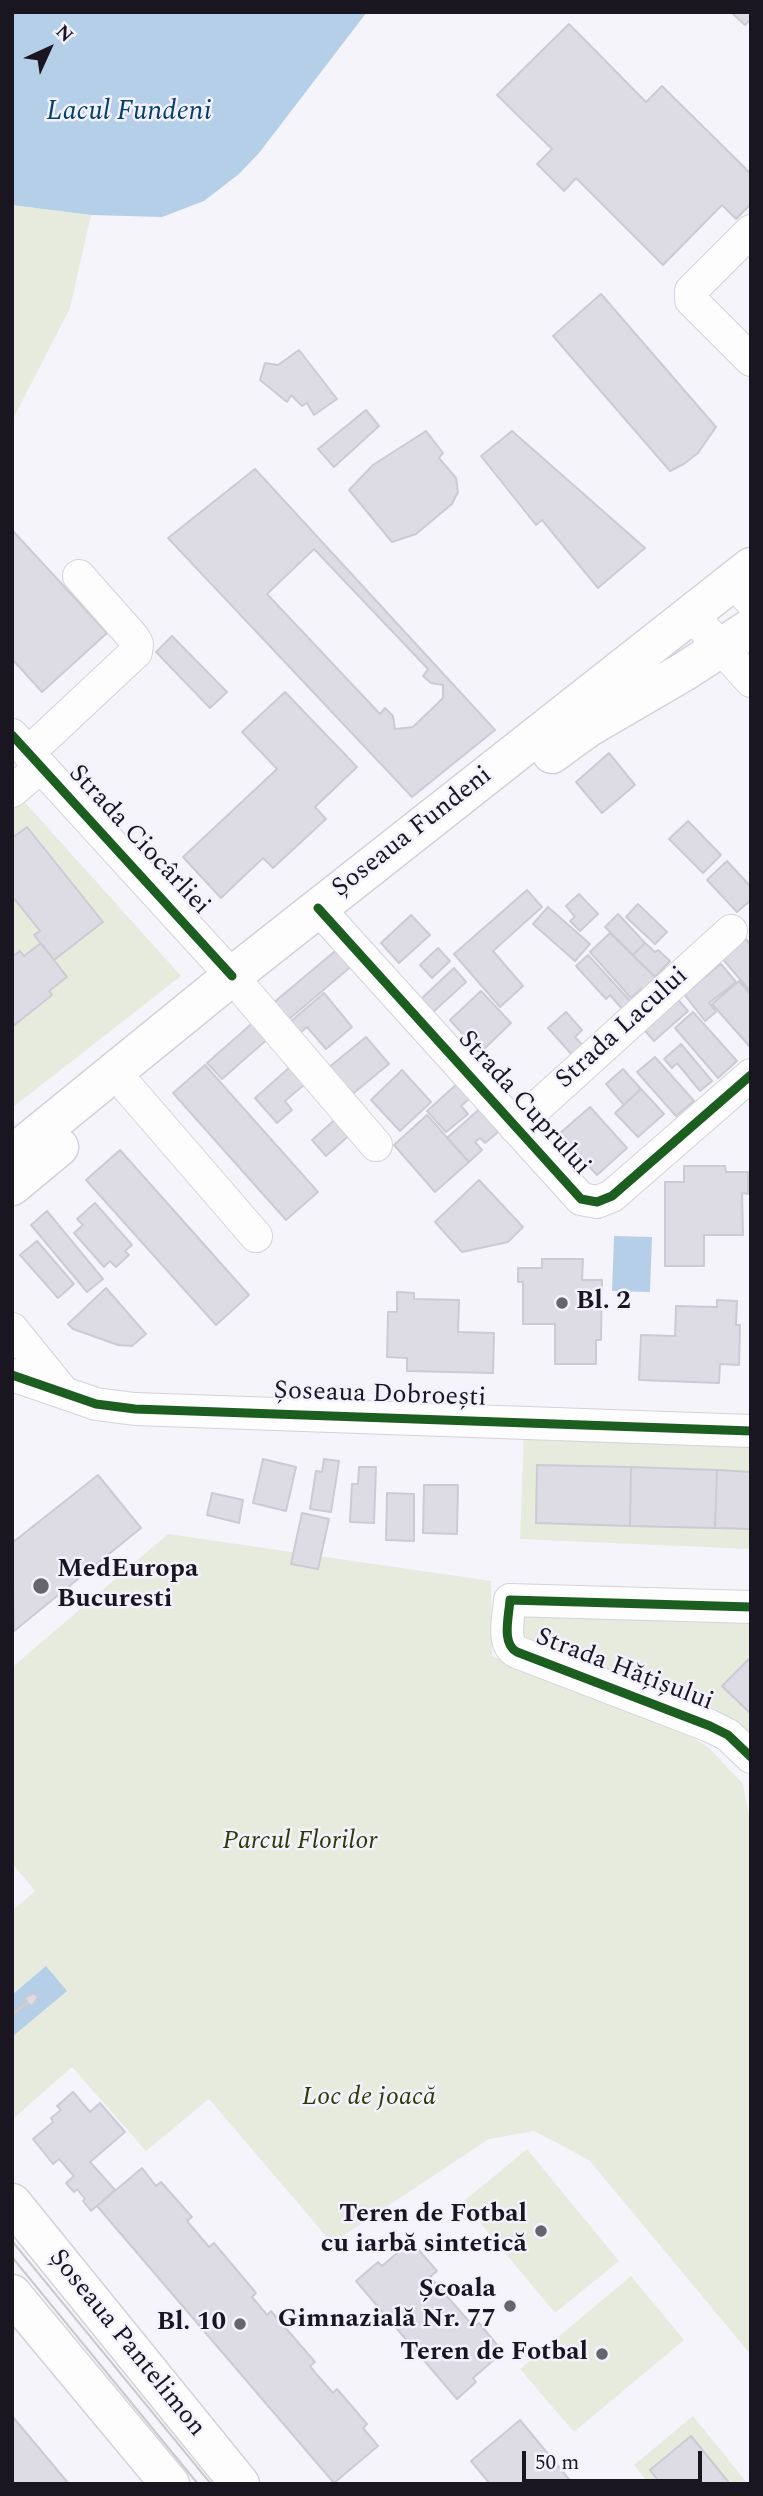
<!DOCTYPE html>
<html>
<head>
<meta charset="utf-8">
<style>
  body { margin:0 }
  #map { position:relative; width:763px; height:2496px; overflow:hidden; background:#f5f4fb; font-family:Spectral,serif }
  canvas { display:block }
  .frame { position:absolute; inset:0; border:14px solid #191621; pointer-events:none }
  .north { position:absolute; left:14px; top:14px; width:70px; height:70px; -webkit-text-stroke:5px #f4f1fe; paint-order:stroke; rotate:45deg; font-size:19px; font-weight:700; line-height:28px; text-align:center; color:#191621 }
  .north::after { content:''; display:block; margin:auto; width:24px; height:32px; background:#191621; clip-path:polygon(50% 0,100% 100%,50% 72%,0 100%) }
  .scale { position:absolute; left:522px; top:2451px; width:180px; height:32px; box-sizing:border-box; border:4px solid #191621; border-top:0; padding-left:9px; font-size:21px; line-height:24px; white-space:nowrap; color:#191621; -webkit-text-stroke:5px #f4f1fe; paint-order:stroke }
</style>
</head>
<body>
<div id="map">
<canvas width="763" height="2496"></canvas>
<div class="frame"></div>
<div class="north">N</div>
<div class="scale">50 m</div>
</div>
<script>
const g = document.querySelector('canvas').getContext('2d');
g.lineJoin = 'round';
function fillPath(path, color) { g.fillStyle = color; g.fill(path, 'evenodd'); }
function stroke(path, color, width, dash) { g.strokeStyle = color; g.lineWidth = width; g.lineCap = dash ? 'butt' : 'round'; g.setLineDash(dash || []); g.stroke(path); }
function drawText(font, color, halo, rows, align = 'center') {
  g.font = font + ' Spectral,serif'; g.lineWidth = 5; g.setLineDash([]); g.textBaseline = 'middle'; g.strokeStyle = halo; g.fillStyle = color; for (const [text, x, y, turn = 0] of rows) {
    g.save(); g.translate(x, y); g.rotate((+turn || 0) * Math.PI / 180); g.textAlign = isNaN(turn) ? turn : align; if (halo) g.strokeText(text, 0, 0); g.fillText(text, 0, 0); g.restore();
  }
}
fillPath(new Path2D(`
  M12,205l79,10 -21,93 -58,113z
  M22,799l159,177 -169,132v-301z
  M524,1433l227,8v108l-231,-10z
  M168,1534l323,47 1,75 188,72 30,21 33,35 8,43v528l-162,-195 -55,-29 -45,8 -157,104 -123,-144 -63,52 -74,-84 -57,50 -3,-3v-203l23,-20 -23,-28v-201l3,3z
  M751,1570v168l-235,-97 1,-27 231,10z
  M527,2149l92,112 -64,52 -92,-111z
  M631,2276l53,64 -110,92 -54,-63z
  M693,2416l55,68h-99l-15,-19z`), '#e6ebdd');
fillPath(new Path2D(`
  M12,12h355l-108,141 -20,21 -35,27 -42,16 -71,-2 -79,-10z
  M614,1236l38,1 -2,55 -38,-1z
  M46,1966l21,25 -55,46v-42z`), '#b5cfe9');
const building = new Path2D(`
  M731,12h20v7l-6,6z
  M569,24l77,78 16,-16 89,88v30l-15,15 -14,-14 -59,60 -87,-87 -12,13 -27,-27 15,-15 -55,-54z
  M601,294l115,133 -18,26 -14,11 -14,7 -117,-135z
  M299,350l38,49 -23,16 -7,-12 -5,3 -11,-11 -4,7 -27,-22 5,-17 13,2z
  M366,410l13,16 -45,41 -16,-18z
  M426,431l17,22 -4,5 17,20 2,14 -6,12 -36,30 -24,8 -43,-52 24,-25z
  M512,431l133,117 -47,40 -56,-68 -6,5 -55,-69z
  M255,469l240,261 -83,67 -244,-259z
  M12,530l95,103 -65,59 -30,-33z
  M314,549l114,120 -5,7 8,7 12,2v13l-30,29 -18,2 -2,-13 -8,-8 -5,6 -113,-120z
  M172,636l55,56 -17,16 -54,-56z
  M285,692l72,75 -42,40 11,12 -53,49 -10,-10 -42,40 -38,-41 94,-88 -35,-37z
  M609,753l26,32 -33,28 -26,-31z
  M688,821l33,34 -18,18 -34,-34z
  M27,827l76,95 -49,38 -20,-25 6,-4 -28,-35v-58z
  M727,861l24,26v13l-14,12 -30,-32z
  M527,890l15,17 -49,44 30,35 -23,21 -46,-53z
  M579,894l19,20 -18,17 -10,-10 5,-4 -9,-11z
  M638,904l29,28 -12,12 -29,-27z
  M548,907l42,37 -15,17 -42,-37z
  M618,914l27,29 -12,12 -28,-28z
  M411,915l19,20 -31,28 -18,-20z
  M610,933l49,48 -11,16 -7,-8 -10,9 -41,-46z
  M744,937l7,8v47l-30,-35z
  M41,943l26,34 -18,14 3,4 -40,32v-70l8,-6 4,5z
  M645,943l10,9 3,-2 12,11 -15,16 -22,-22z
  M340,947l14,17 -73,62 -15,-17z
  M438,948l12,13 -18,17 -12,-13z
  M588,955l44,48 -8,8 -14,-16 -4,4 -30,-33z
  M721,964l15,18 -27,21 7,9 -11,9 -21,-27z
  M454,968l12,14 -34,31 -12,-13z
  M739,981l12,14v53l-39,-44z
  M481,991l30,32 -31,30 -30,-33z
  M324,993l28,34 -26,22 -19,-22 -15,13 -10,-11z
  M673,994l15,17 -34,30 -15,-17z
  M566,1012l16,18 -7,7 11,12 -11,9 -27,-30z
  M693,1012l44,49 -19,17 -43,-50z
  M256,1020l15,16 -49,43 -15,-16z
  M366,1037l23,27 -45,37 -22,-28z
  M681,1044l31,37 -12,10 -23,-28 -5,5 -8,-9z
  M655,1057l39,44 -18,15 -39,-44z
  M205,1065l113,127 -32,28 -113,-127z
  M290,1067l15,17 -20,17 7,9 -15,13 -22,-25z
  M623,1069l18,20 -17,16 -18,-21z
  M402,1070l29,32 -31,29 -29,-31z
  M458,1083l13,14 -10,9 7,8 -22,18 -19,-21z
  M641,1089l23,25 -26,23 -23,-24z
  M484,1105l19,23 -18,15 -5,-5 -5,4 7,8 -13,12 -22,-24z
  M590,1107l37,41 -30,27 -38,-41z
  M340,1115l14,16 -28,25 -14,-16z
  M427,1115l42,47 -34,30 -41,-47z
  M120,1150l129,145 -33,30 -130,-145z
  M684,1166h41l1,6h22v22l-6,-1 1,42h-39v31h-39v-84h19z
  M479,1180l44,47 -15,15 -46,10 -27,-30z
  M95,1203l37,42 -7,6 4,4 -13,12 -6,-6 -6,6 -30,-34 9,-8 -6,-6z
  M47,1211l56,68 -16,13 -56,-67z
  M37,1241l37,43 -16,14 -38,-43z
  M542,1259h41l-1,21h20l-1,60h-5v24h-41v-40h-32v-42h-5v-14h24z
  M106,1288l40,46 -14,12 -14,-1 -45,-16 -5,-5z
  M397,1292l17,1v6l45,1 -1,32 36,1 -1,40 -86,-2v-13l-20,-1 1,-45h9z
  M717,1300l20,1 -1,24h4l-1,40 -19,-1 -1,19 -80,-3 2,-45 34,1 1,-30 41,1z
  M263,1459l33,8 -10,44 -33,-8z
  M324,1459l15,2 -8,51 -21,-3 6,-38 6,1z
  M537,1465l94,2 -1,59 -94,-3z
  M359,1467h17l-2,56 -24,-1 2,-38h6z
  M631,1467l86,3 -2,58 -85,-2z
  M717,1470l34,2v57l-36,-1z
  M98,1475l43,53 -127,103 -2,-88z
  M424,1485h34l-1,49 -34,-1z
  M212,1493l31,7 -4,23 -32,-8z
  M387,1493l27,1v47l-28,-1z
  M302,1513l27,6 -11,50 -27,-5z
  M751,1657v57l-29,-28z
  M34,1993l4,5 -3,3 1,1 -5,4 -3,-3 -16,14v-4l15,-12 -3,-3z
  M73,2092l17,20 10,-9 25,29 -35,30 25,28 -24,21 -8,-10 2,-2 -8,-10 -3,3 -8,-9 8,-7 -15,-17 -6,5 -20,-25 20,-17 -2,-4 10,-8 -4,-4z
  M142,2168l14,18 5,-4 31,35 -5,4 22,26 5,-4 42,50 -4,4 15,18 4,-4 44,51 -5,4 8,10 15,17 4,-4 30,35 -4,4 15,18 -44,37 -237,-277z
  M411,2241l26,30 -7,6 44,50 5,-4 24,29 -30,26 3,4 -19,17 -101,-118 22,-19 4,4z
  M12,2416l57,68h-57z
  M520,2420l53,64h-83l-19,-23z
  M691,2436l39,48h-69l-11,-14z`);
fillPath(building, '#dddbe4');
stroke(building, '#cccad3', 2);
const minor = new Path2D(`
  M751,231l-60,60v9l60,60
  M733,581l18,20
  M691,614l60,67
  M12,735l220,241
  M28,753l108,-101 1,-8 -4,-7 -54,-61
  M12,791l29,-24
  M318,908l263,291 16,3 15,-6 139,-121
  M247,994l129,151
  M129,1089l127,147
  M515,1127l216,-196
  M12,1329l52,64
  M12,1375l84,29 39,5 616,22
  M751,1607l-241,-7c-1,16 -9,44 7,52l193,74 18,9 23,22`);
const major = new Path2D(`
  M552,754l37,-27 96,-56 66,-43
  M12,1155l220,-179 519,-409
  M12,1186l47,-39
  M12,2203l228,281
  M12,2294l158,190`);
stroke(minor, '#d4d1db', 34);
stroke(major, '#d4d1db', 41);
stroke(minor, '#fefdfe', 32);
stroke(major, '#fefdfe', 38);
stroke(new Path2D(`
  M12,2241l199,243
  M12,2257l186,227`), '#cacacb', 2);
stroke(new Path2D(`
  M12,735l220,241
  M318,908l263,291 16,3 15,-6 139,-121
  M12,1375l84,29 39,5 616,22
  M751,1607l-241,-7c-1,16 -9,44 7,52l193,74 18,9 23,22`), '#1b5e20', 9);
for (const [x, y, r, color] of [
  [562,1303,7,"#66646d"],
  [41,1586,9,"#66646d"],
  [541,2231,7,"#66646d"],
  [510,2306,7,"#66646d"],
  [240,2324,7,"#66646d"],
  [602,2354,7,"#66646d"]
]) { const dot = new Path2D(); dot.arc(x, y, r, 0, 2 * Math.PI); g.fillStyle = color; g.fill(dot); stroke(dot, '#f4f1fe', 2.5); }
drawText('26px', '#191621', '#f4f1fe', [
  ["Șoseaua Fundeni",413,833,-38],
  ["Strada Ciocârliei",138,841,47],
  ["Strada Lacului",623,1029,-42],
  ["Strada Cuprului",523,1104,48],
  ["Șoseaua Dobroești",380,1396,2],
  ["Strada Hățișului",624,1671,21],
  ["Șoseaua Pantelimon",126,2344,51]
]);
drawText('bold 26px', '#191621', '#f4f1fe', [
  ["Bl. 2",576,1303,"left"],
  ["MedEuropa",57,1571,"left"],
  ["Bucuresti",57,1601,"left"],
  ["Teren de Fotbal",527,2216],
  ["cu iarbă sintetică",527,2246],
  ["Școala",496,2291],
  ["Gimnazială Nr. 77",496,2321],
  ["Bl. 10",226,2324],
  ["Teren de Fotbal",588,2354]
], 'right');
drawText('italic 26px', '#2f3a03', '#f4f1fe', [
  ["Parcul Florilor",300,1843],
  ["Loc de joacă",369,2099]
]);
drawText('italic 28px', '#01416c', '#f4f1fe', [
  ["Lacul Fundeni",129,114]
]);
</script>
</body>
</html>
